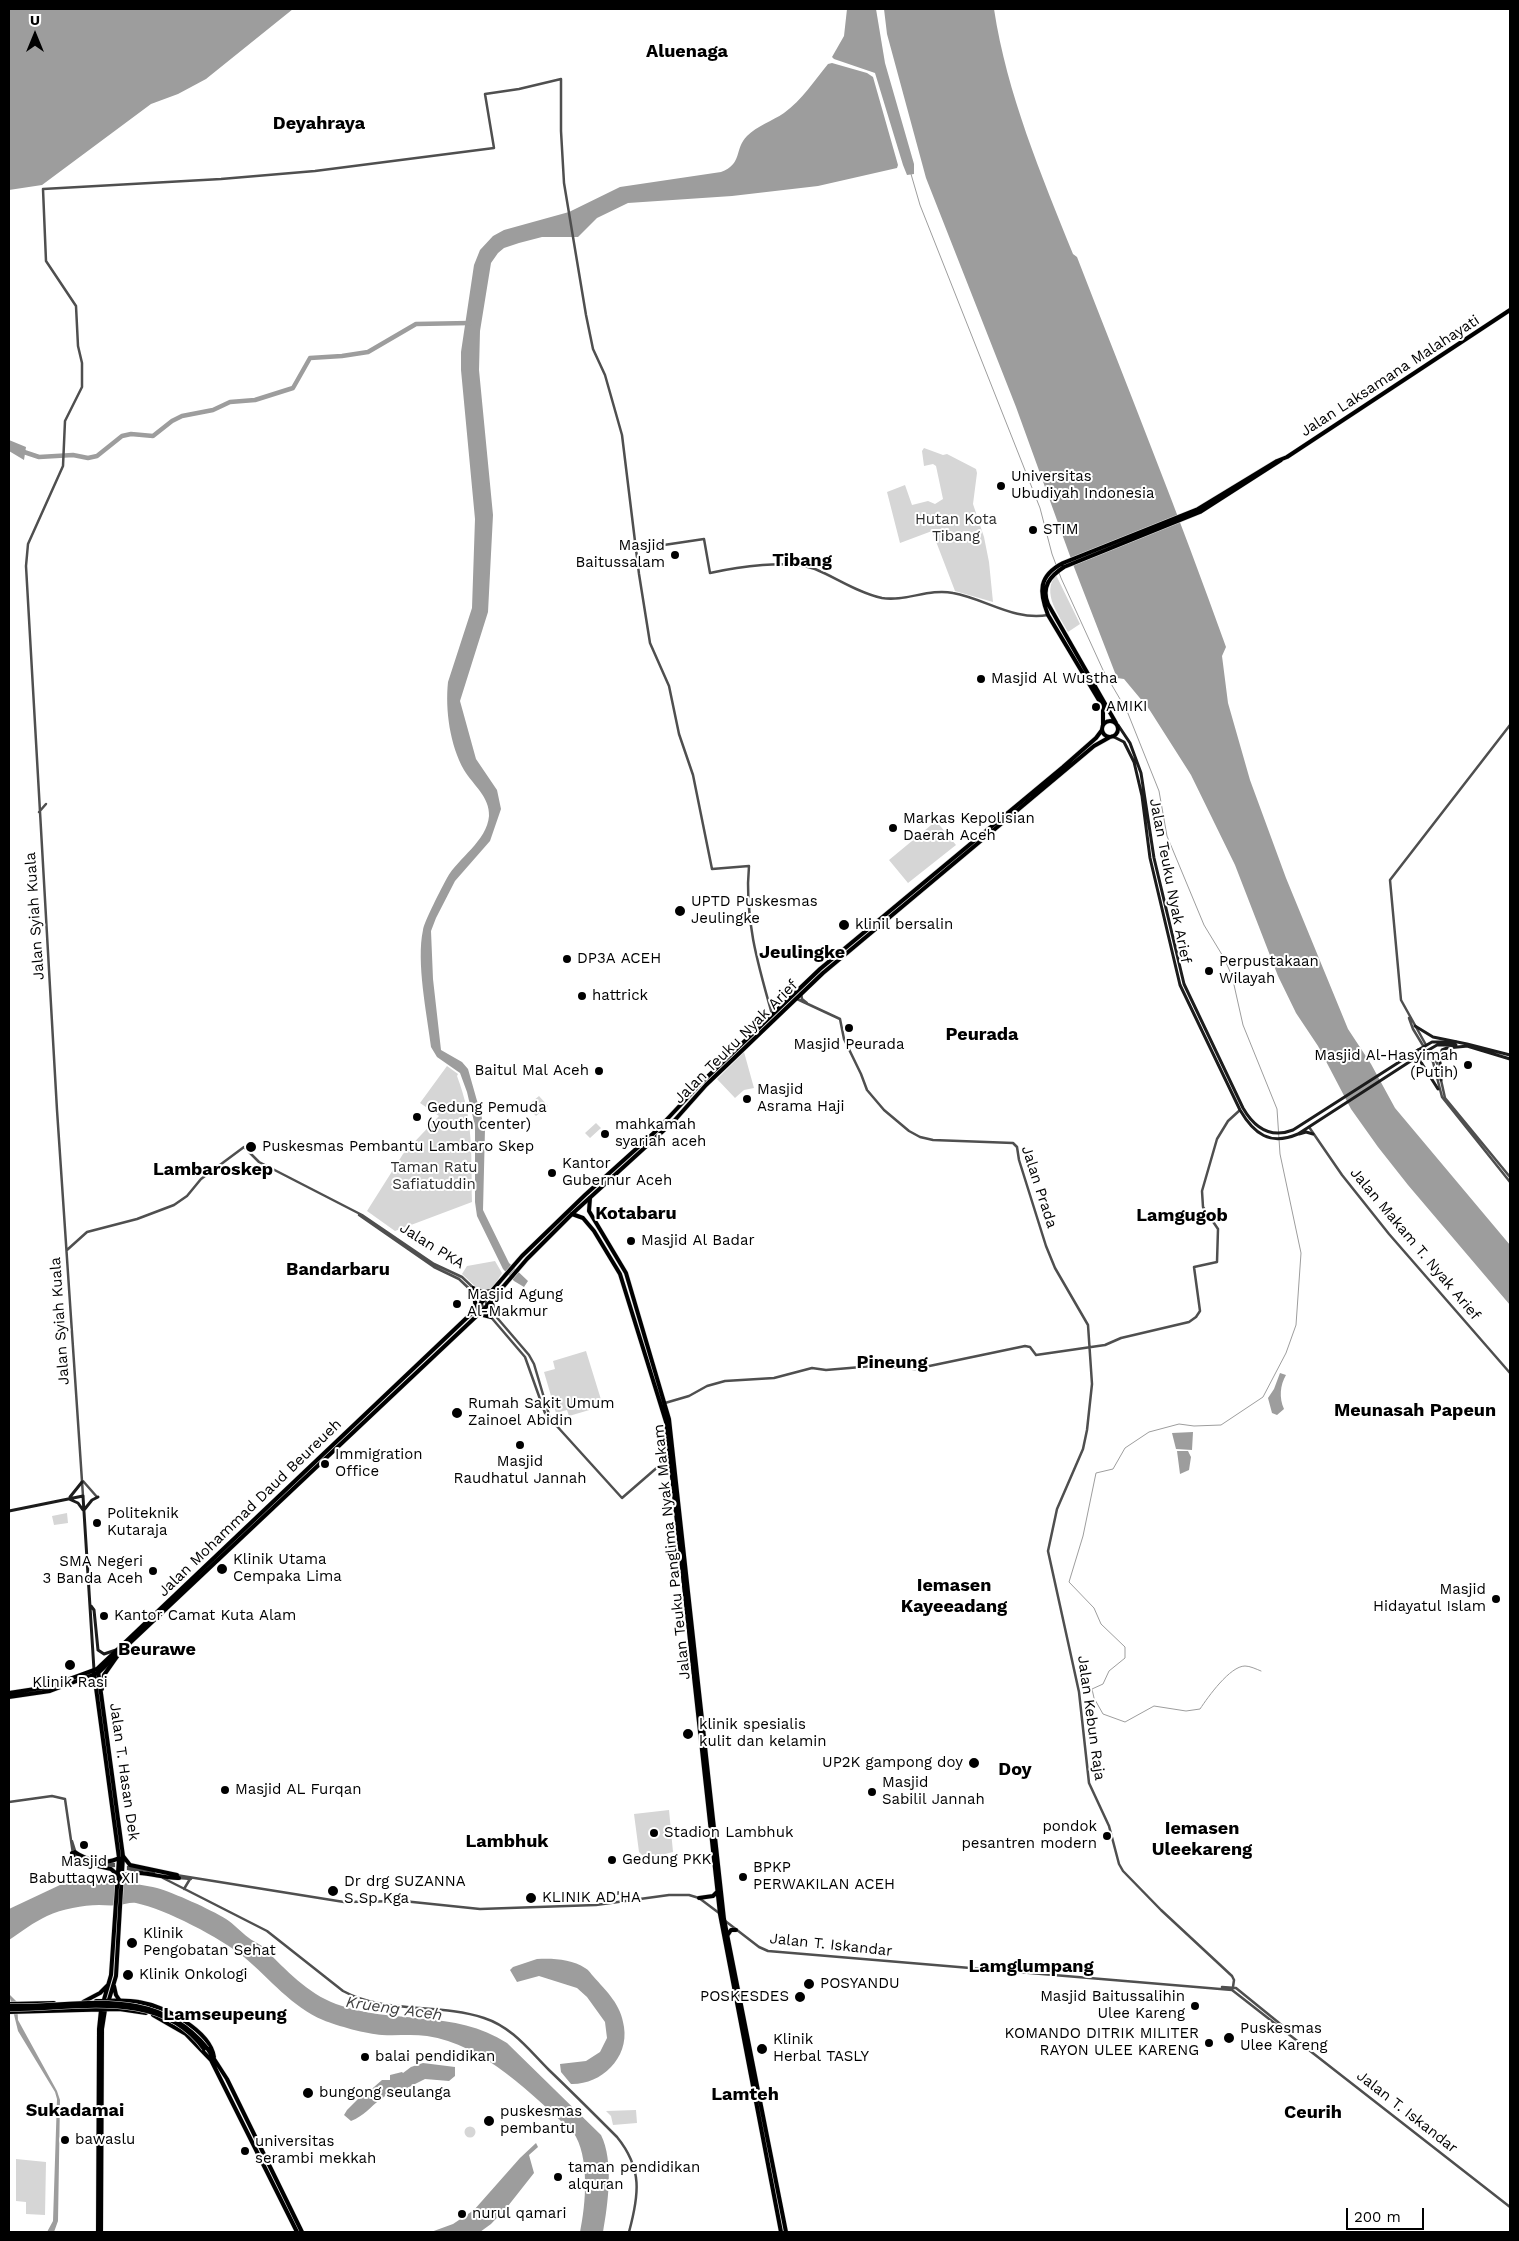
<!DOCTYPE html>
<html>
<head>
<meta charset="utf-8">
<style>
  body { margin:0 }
  #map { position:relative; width:1519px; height:2241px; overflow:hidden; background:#fff; font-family:"Work Sans",sans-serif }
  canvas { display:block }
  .frame { position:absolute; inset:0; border:10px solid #000; pointer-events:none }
  .north { position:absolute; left:10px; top:10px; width:50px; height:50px; -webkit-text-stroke:4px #fff; paint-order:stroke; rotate:0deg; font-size:14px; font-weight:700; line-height:20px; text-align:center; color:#000 }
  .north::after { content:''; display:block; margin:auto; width:18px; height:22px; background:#000; clip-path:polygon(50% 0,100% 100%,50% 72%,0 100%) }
  .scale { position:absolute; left:1346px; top:2208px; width:78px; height:22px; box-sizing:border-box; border:2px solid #000; border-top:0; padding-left:6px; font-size:15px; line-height:18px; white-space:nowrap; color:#000; -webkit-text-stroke:4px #fff; paint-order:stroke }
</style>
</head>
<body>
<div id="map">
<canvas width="1519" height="2241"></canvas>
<div class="frame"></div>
<div class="north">U</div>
<div class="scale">200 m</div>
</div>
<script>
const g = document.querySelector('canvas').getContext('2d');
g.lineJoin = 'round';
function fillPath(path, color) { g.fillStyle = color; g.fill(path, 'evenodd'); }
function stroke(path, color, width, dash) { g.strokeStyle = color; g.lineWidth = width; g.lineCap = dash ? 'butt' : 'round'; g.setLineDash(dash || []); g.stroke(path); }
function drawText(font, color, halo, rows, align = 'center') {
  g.font = font + ' "Work Sans",sans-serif'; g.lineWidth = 4; g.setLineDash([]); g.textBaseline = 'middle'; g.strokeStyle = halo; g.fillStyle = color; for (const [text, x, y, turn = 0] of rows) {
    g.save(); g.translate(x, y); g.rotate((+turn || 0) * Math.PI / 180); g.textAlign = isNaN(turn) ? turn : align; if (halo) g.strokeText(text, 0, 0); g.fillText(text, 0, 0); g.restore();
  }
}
fillPath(new Path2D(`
  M924,448l19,7 4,-1 29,15 1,4 -4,31 11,33 5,25 4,40 -38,-11 -23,-60 -32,12 -13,-51 18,-7 7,20 16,-4 7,3 8,-5 -7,-33 -3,-2 -9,2 -2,-15z
  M1056,575l24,49 -12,8c-9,-17 -27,-39 -12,-57z
  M936,821l20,24 -48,38 -19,-23z
  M744,1052l10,36 -10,2 -9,8 -18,-19z
  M447,1066l11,8 -1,2c17,44 14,80 15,126l-77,29 -28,-20 36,-57 36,-38 -19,-13z
  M539,1096l9,10 -12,10 -9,-10z
  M596,1123l5,5 -11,10 -5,-5z
  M495,1261l7,12 -10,16 -4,3 -9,-2 -17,-16 5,-8z
  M586,1351l17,55 -34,10 -2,-6 -11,3 -12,-41 11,-3 -2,-8z
  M67,1513l1,10 -14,2 -2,-9z
  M669,1810l4,42 -27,7 -7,-7 -5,-38z
  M636,2110l1,13 -24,2 -2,-9 -5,-5z
  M464.5 2132a5.5 5.5 0 1 1 11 0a5.5 5.5 0 1 1-11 0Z
  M16,2159l30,3 -1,53 -19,-1v-12l-10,-1z`), '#d6d6d6');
fillPath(new Path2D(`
  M9,9h284l-87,70 -28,15 -27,10 -109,81 -33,5z
  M847,9h29l9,54 29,101v10l-7,1 -4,-10 -28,-92 -41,-14 -2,-2 12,-21z
  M884,9h110c13,85 47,165 79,245l4,3c50,129 102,258 149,390l-4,9 6,47 22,77 36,98 62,151 23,35 24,44 115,137v60l-102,-120 -30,-38 -27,-38 -33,-63 -22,-33 -18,-37 -43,-111 -44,-90 -42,-66 -25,-30 -7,-1 -43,-111 -58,-160 -90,-229 -39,-144z
  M832,63l35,10 6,4 25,88 -1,3 -79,18 -86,10 -104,7 -31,15 -19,19h-36l-23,6 -15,5 -6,5 -7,10 -11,68 -1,39 14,145 -5,97 -28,89 16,58 21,31 4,19 -11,32 -35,40 -19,37 -5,13 2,48 8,71 21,12 6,7 17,60 -2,81 26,53 19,18 -4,6 -10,-6 -11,-12 -26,-53 -2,-14v-76l-8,-34 -7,-19 -23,-16 -6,-10c-4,-33 -15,-85 -8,-117 1,-8 19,-43 24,-52 11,-20 40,-37 42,-62 1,-19 -16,-31 -25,-46 -14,-25 -19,-60 -16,-88l24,-74 3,-89 -14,-149v-18l13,-87 6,-15 13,-14 11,-6 65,-18 51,-25 101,-15c22,-8 13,-23 26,-36 10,-10 25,-15 37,-23 18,-13 30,-32 44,-49z
  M9,440l17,7 -2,13 -15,-9z
  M1280,1373l6,2c-6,10 -7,23 -2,34l-7,6 -5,-2 -4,-15 6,-9z
  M1193,1432l-1,18 -16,-1 -4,-16z
  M1177,1451h11l3,6 -2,13 -9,4z
  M124,1879c10,6 22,6 33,9 17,5 53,21 69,31 8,5 15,13 23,19 5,4 12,6 16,11 21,21 42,44 71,55 56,21 119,5 171,39l94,92c13,26 7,69 2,97h-23c6,-28 10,-76 -7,-100 -41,-37 -89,-88 -146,-96 -15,-2 -30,0 -45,-1 -15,-1 -45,-9 -59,-15 -31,-13 -53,-41 -79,-63 -23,-19 -79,-48 -108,-54 -7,-1 -11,2 -18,2 -7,1 -13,0 -19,0 -16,0 -37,4 -52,11 -13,6 -26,16 -38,24v-31l51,-24z
  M537,1959c15,-1 35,0 48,9 4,2 6,6 8,8 14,16 28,28 31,51 5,32 -24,58 -53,57l-10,-12 -1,-8 26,-3 14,-9 7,-14 -2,-16 -18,-25 -10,-9 -38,-12 -22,6 -7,-12 3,-3z
  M9,1994l8,8 1,18 39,71 3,9 -2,121 -4,11h-7l6,-11 4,-122 -2,-7 -37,-61z
  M423,2063l32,4v9l-6,5 -24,-2 -24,12 -7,-1c-5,5 -8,5 -13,9 -11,8 -17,17 -30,22l-7,-6 3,-5 16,-16h3l16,-14h8v-5l12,-3 1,1 8,-6z
  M536,2143l2,4 -9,8 5,18 -26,33 -17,18 -11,8h-49l22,-8 21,-14 46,-52z`), '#9d9d9d');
stroke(new Path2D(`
  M911,174l9,31 120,303 12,46 9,24 42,92 24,41 32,80 8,45 37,89 20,33 8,18 11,49 34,84 3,45 21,99 -5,72 -10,28 -23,44 -42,28 -27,1 -15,-2 -30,8 -24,16 -12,21 -17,4 -13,63 -14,46 25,26 7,16 24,23v11l-16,13 -6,13 -11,5 2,9 9,16 22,8 29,-16 32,5 14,-2c8,-12 30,-43 45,-43 5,0 11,3 16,5`), '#9d9d9d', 1);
stroke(new Path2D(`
  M21,451l18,6 34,-2 15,3 9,-2 25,-20 9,-2 22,2 19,-15 10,-5 31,-6 17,-8 25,-2 38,-12 17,-30 32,-2 26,-4 48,-28 54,-1`), '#9d9d9d', 4.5);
const primary = new Path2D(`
  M590,1198l-1,13 37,62 43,146 55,500 62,313
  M572,1214l11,4 11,13 26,43 46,148 54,492 61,318
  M98,1671l25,185 -7,120 -8,27
  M94,1673l25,185 -8,117 -8,28
  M102,1689l2,-14 14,-20
  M75,1852c11,8 32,13 44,6
  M72,1853l4,8 35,8 8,7
  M123,1856l7,9 47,10
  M123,1876c15,-8 39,3 56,2
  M699,1898l14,-2 4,-4
  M727,1936l4,-6h5
  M114,1986l2,9 4,6
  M83,2002l17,-9 8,-8`);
const trunk = new Path2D(`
  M1102 729a8 8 0 1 1 16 0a8 8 0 1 1-16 0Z
  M1116,723l-68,-119c-7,-17 2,-28 16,-37l136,-55 81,-52
  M1103,725v-18l-55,-92c-9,-23 -10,-39 15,-52l135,-54 79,-48 10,-4 223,-147
  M473,1288l10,4 9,-1
  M474,1294l2,15
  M492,1300l1,13
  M479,1314l12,3
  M9,1693l39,-6 49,-18 379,-360 46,-53 63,-61 71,-64 46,-49 118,-113 243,-202 33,-29 6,-8
  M9,1697l41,-6 48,-18 386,-364 43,-50 45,-45 102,-93 32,-36 117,-112 271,-227 16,-9
  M96,2001c14,0 29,-2 43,1 24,4 71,28 75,55
  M9,2004l45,-1
  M9,2012l110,-3 27,4
  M153,2015l33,19 25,26
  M207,2048l20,31 75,153
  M211,2060l86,172
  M98,2232l1,-203 2,-19
  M101,2232l1,-203 3,-19`);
stroke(primary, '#dbdbdb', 5);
stroke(trunk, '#dbdbdb', 5);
stroke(new Path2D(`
  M637,549l67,-10 6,34c27,-6 78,-14 105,-4 22,9 43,24 67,29 23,4 47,-10 71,-5 33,6 61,28 95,22
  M39,812l7,-8
  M801,993l1,6 5,4
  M797,999l43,20 4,20 17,35 6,16 17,20 25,21 11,6 13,3 80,3 4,4 2,13 27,86 9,22 33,57 4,59 -5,46 -4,19 -26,60 -9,42 31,141 10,91 20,43 10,38 4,7 38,39 71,66 2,4 -1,7
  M1409,1018l4,11 20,33 9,35 68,85
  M1426,1045l-25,-45 -11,-120 120,-155
  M1429,1050l8,13 2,11
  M1441,1080l4,18 65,79
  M1309,1127l33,48 47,59 121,139
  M359,1215l75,52 25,12 20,19 5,11 41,48 20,56 77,85 38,-33 9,-10
  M67,1250l20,-18 50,-13 37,-14 13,-9 14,-17 43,-32 15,15 103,53 72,49 28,13 23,22 2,7 42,49 5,9 16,54
  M665,1403l24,-7 18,-10 18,-5 49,-3 38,-10 14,2 47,-4 42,3 110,-23 5,1 6,8 69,-10 16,-7 68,-16 7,-5 4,-6 -6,-44 23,-5 1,-33 -15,-22 -1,-16 15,-52 11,-18 12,-11
  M660,1465h6l4,4
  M83,1481l14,16
  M83,1496l-26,-386 -31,-544 2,-22 35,-78 2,-45 17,-34v-24l-4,-17 -2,-40 -30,-45 -3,-72 178,-10 94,-8 179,-23 -9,-54 34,-5 42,-10v52l3,52 22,132 7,34 12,26 17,60 17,139 11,69 19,43 10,48 14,41 19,94 37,-3c-5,51 9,99 23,148
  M9,1802l43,-6 13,3 8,55
  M72,1841l5,16 15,4
  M93,1863l21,3
  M102,1863l12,1
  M128,1867l26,5
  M128,1869l14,3
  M176,1875l168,27 59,-1 77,8 116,-4 73,-10h20l10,3 20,15
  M163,1878l104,53 76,60c42,23 96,12 141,27 28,9 45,32 65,52 23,22 46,45 68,67 26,32 22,58 12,95
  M179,1878l12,1
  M184,1889l6,-10
  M724,1920l35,27 9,4 464,39 278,217
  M1222,1987l14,1 53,43`), '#4f4f4f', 2.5);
stroke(new Path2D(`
  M1118,725l12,18 11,30 13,85 30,126 59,124c11,19 27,31 50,22l125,-80
  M1112,736l12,6 10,20 8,34 8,62 30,127 60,125c14,24 30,36 58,24l122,-79
  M1415,1026l18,11 34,7
  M1467,1044l43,11
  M1467,1046l43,13
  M1417,1056l21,33
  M1441,1080l-1,-19 2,-11 5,-2 21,-2
  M1299,1134l7,-2 7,2
  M70,1497l12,-15
  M69,1499l9,4 5,7
  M84,1510l8,-10 6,-3
  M9,1511l74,-15 11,174
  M91,1606l3,4 4,40 6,4 12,-4`), '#1c1c1c', 3);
stroke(primary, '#000', 4);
stroke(trunk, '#000', 4);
const trunkBridge = new Path2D(`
  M9,2006c72,1 146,-22 198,42
  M9,2009c64,1 151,-22 195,40`);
stroke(trunkBridge, '#dbdbdb', 5, []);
stroke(new Path2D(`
  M1418,1050l14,-8h24
  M1420,1055l17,-10h19`), '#1c1c1c', 3);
stroke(trunkBridge, '#000', 4);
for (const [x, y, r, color] of [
  [1001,486,5,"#000"],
  [1033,530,5,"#000"],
  [675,555,5,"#000"],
  [981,679,5,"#000"],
  [1096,707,5,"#000"],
  [893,828,5,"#000"],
  [680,911,6,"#000"],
  [844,925,6,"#000"],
  [567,959,5,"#000"],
  [1209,971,5,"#000"],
  [582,996,5,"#000"],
  [849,1028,5,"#000"],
  [1468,1065,5,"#000"],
  [599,1071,5,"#000"],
  [747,1099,5,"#000"],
  [417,1117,5,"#000"],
  [605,1134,5,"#000"],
  [251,1147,6,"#000"],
  [552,1173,5,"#000"],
  [631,1241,5,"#000"],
  [457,1304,5,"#000"],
  [457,1413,6,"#000"],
  [520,1445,5,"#000"],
  [325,1464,5,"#000"],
  [97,1523,5,"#000"],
  [222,1569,6,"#000"],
  [153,1571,5,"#000"],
  [1496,1599,5,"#000"],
  [104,1616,5,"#000"],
  [70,1665,6,"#000"],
  [688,1734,6,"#000"],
  [974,1763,6,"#000"],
  [225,1790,5,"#000"],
  [872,1792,5,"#000"],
  [654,1833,5,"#000"],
  [1107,1836,5,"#000"],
  [84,1845,5,"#000"],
  [612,1860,5,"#000"],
  [743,1877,5,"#000"],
  [333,1891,6,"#000"],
  [531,1898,6,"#000"],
  [132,1943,6,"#000"],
  [128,1975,6,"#000"],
  [809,1984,6,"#000"],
  [800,1997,6,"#000"],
  [1195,2006,5,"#000"],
  [1229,2038,6,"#000"],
  [1209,2043,5,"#000"],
  [762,2049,6,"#000"],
  [365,2057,5,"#000"],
  [308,2093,6,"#000"],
  [489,2121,6,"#000"],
  [65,2140,5,"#000"],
  [245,2151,5,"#000"],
  [558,2177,5,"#000"],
  [462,2214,5,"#000"]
]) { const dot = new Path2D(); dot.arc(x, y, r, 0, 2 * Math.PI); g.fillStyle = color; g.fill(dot); stroke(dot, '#fff', 2); }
drawText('15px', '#000', '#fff', [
  ["Jalan Laksamana Malahayati",1390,376,-33],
  ["Jalan Teuku Nyak Arief",1170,881,79],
  ["Jalan Syiah Kuala",35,916,-94],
  ["Jalan Teuku Nyak Arief",736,1042,-45],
  ["Jalan Prada",1039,1187,72],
  ["Jalan Makam T. Nyak Arief",1415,1244,50],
  ["Jalan PKA",432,1246,32],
  ["Jalan Syiah Kuala",60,1321,-94],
  ["Jalan Mohammad Daud Beureueh",250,1508,-44],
  ["Jalan Teuku Panglima Nyak Makam",672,1552,-96],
  ["Jalan Kebun Raja",1091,1718,82],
  ["Jalan T. Hasan Dek",124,1772,82],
  ["Jalan T. Iskandar",831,1945,6],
  ["Jalan T. Iskandar",1407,2112,38]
]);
drawText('15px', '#000', '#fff', [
  ["Universitas",1011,477],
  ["Ubudiyah Indonesia",1011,494],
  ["STIM",1043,530],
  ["Masjid",665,546,"right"],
  ["Baitussalam",665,563,"right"],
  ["Masjid Al Wustha",991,679],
  ["AMIKI",1106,707],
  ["Markas Kepolisian",903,819],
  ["Daerah Aceh",903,836],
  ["UPTD Puskesmas",691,902],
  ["Jeulingke",691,919],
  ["klinil bersalin",855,925],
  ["DP3A ACEH",577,959],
  ["Perpustakaan",1219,962],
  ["Wilayah",1219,979],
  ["hattrick",592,996],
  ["Masjid Peurada",849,1045,"center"],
  ["Masjid Al-Hasyimah",1458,1056,"right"],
  ["(Putih)",1458,1073,"right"],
  ["Baitul Mal Aceh",589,1071,"right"],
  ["Masjid",757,1090],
  ["Asrama Haji",757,1107],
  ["Gedung Pemuda",427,1108],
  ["(youth center)",427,1125],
  ["mahkamah",615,1125],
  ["syariah aceh",615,1142],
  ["Puskesmas Pembantu Lambaro Skep",262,1147],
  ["Kantor",562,1164],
  ["Gubernur Aceh",562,1181],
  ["Masjid Al Badar",641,1241],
  ["Masjid Agung",467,1295],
  ["Al-Makmur",467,1312],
  ["Rumah Sakit Umum",468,1404],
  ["Zainoel Abidin",468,1421],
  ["Immigration",335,1455],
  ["Office",335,1472],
  ["Masjid",520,1462,"center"],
  ["Raudhatul Jannah",520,1479,"center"],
  ["Politeknik",107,1514],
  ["Kutaraja",107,1531],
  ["Klinik Utama",233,1560],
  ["Cempaka Lima",233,1577],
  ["SMA Negeri",143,1562,"right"],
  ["3 Banda Aceh",143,1579,"right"],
  ["Masjid",1486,1590,"right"],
  ["Hidayatul Islam",1486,1607,"right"],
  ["Kantor Camat Kuta Alam",114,1616],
  ["Klinik Rasi",70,1683,"center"],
  ["klinik spesialis",699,1725],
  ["kulit dan kelamin",699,1742],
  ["UP2K gampong doy",963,1763,"right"],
  ["Masjid",882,1783],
  ["Sabilil Jannah",882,1800],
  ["Masjid AL Furqan",235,1790],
  ["pondok",1097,1827,"right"],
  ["pesantren modern",1097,1844,"right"],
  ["Stadion Lambhuk",664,1833],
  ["Gedung PKK",622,1860],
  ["Masjid",84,1862,"center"],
  ["Babuttaqwa XII",84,1879,"center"],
  ["BPKP",753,1868],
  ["PERWAKILAN ACEH",753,1885],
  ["Dr drg SUZANNA",344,1882],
  ["S Sp Kga",344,1899],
  ["KLINIK AD'HA",542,1898],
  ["Klinik",143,1934],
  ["Pengobatan Sehat",143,1951],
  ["Klinik Onkologi",139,1975],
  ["POSYANDU",820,1984],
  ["POSKESDES",789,1997,"right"],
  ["Masjid Baitussalihin",1185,1997,"right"],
  ["Ulee Kareng",1185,2014,"right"],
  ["Puskesmas",1240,2029],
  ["Ulee Kareng",1240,2046],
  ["KOMANDO DITRIK MILITER",1199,2034,"right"],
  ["RAYON ULEE KARENG",1199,2051,"right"],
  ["Klinik",773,2040],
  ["Herbal TASLY",773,2057],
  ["balai pendidikan",375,2057],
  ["bungong seulanga",319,2093],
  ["puskesmas",500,2112],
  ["pembantu",500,2129],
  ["bawaslu",75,2140],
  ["universitas",255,2142],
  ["serambi mekkah",255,2159],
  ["taman pendidikan",568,2168],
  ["alquran",568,2185],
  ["nurul qamari",472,2214]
], 'left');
drawText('15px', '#2d2d2d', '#fff', [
  ["Hutan Kota",956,520],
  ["Tibang",956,537],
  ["Taman Ratu",434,1168],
  ["Safiatuddin",434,1185]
]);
drawText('italic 16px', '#3e3e3e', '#fff', [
  ["Krueng Aceh",394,2009,8]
]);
drawText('bold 18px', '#000', '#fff', [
  ["Aluenaga",687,52],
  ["Deyahraya",319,124],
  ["Tibang",802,561],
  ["Jeulingke",802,953],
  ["Peurada",982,1035],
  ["Lambaroskep",213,1170],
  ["Kotabaru",636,1214],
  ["Lamgugob",1182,1216],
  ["Bandarbaru",338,1270],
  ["Pineung",892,1363],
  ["Meunasah Papeun",1415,1411],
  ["Iemasen",954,1586],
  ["Kayeeadang",954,1607],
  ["Beurawe",157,1650],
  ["Doy",1015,1770],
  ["Iemasen",1202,1829],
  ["Uleekareng",1202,1850],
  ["Lambhuk",507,1842],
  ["Lamglumpang",1031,1967],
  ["Lamseupeung",225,2015],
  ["Lamteh",745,2095],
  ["Sukadamai",75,2111],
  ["Ceurih",1313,2113]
]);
</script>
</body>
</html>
